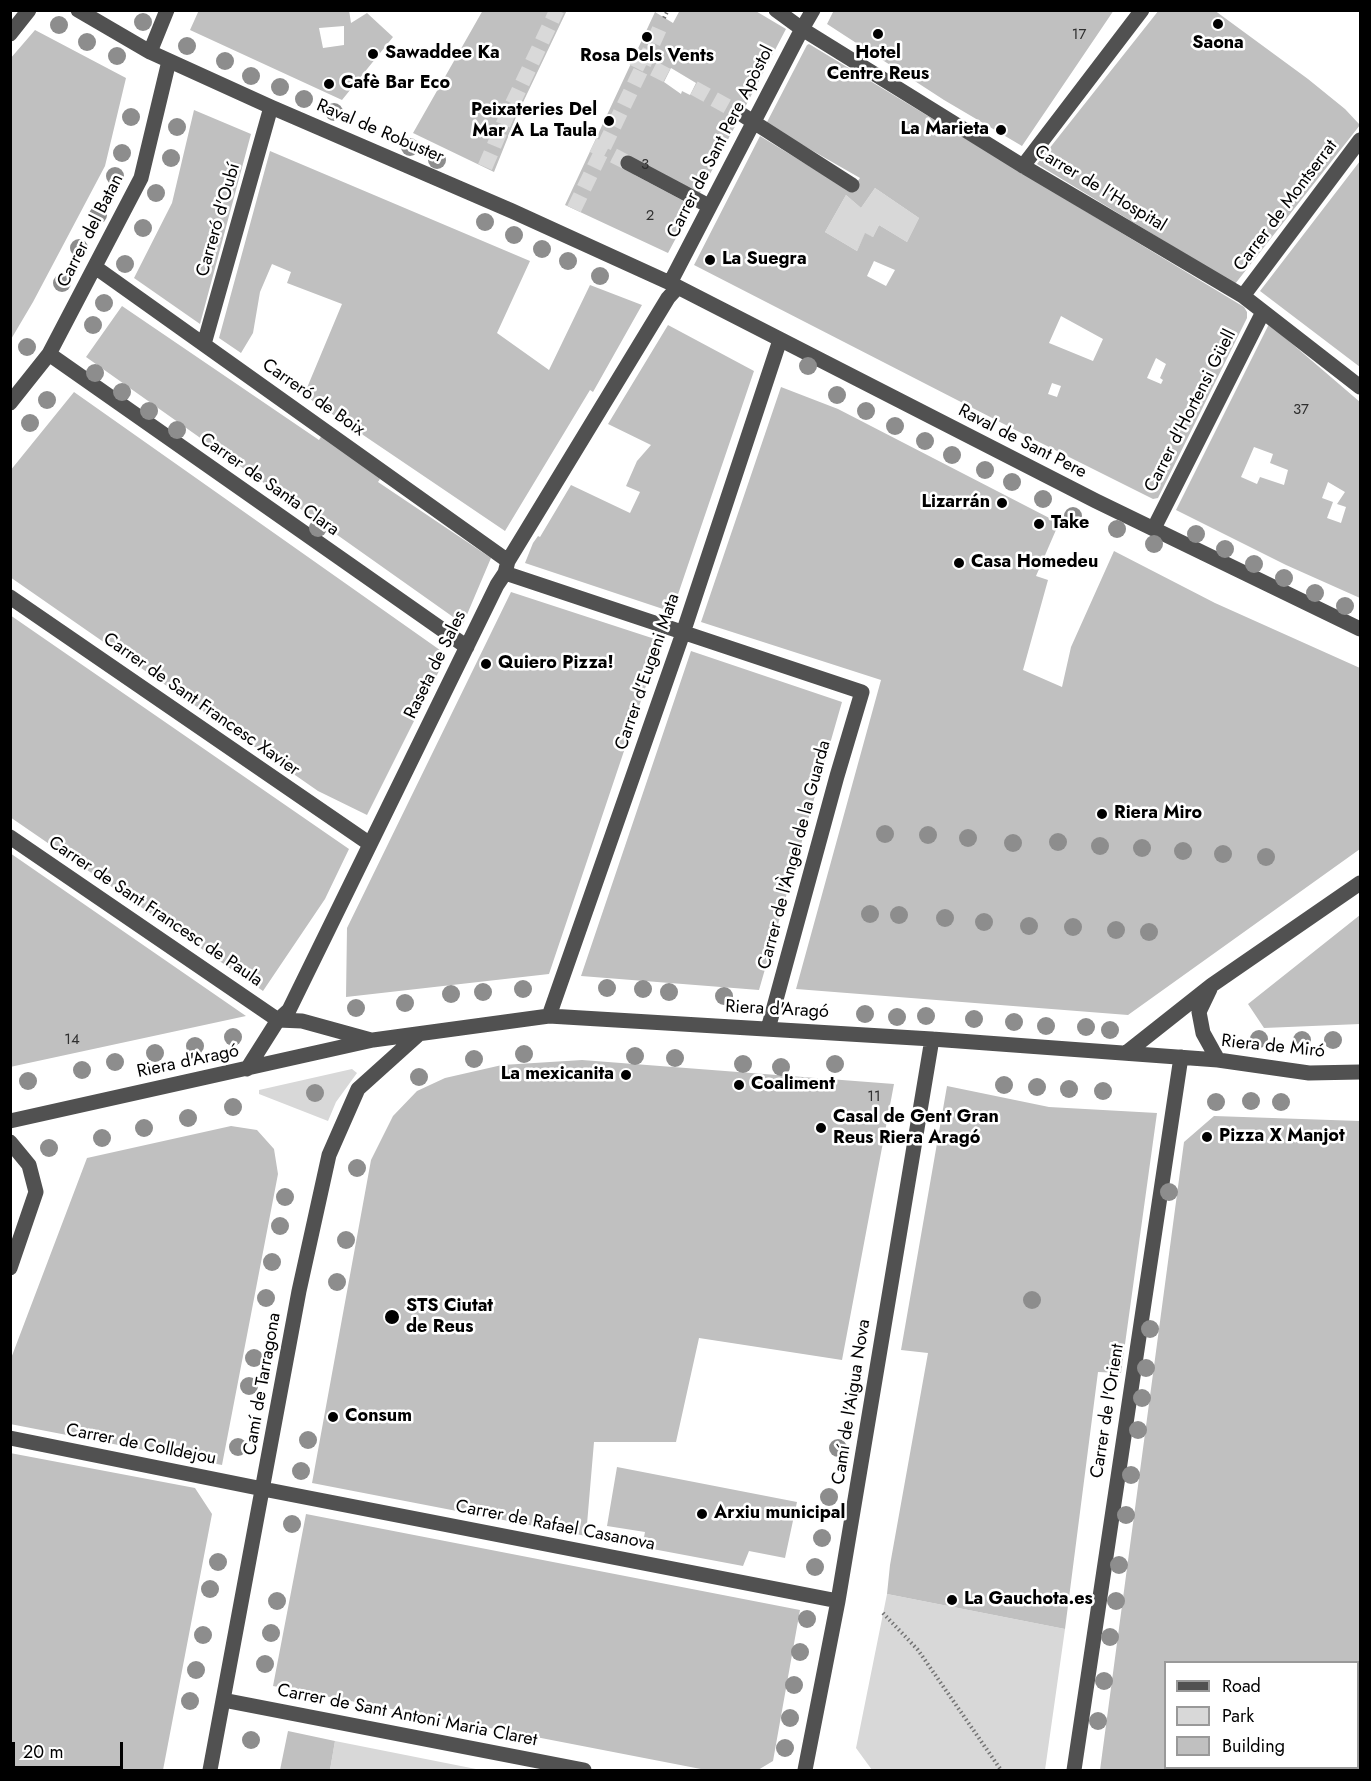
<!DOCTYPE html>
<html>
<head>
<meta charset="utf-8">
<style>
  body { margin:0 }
  #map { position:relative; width:1371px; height:1781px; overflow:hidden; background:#fff; font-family:Jost,sans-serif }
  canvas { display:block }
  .frame { position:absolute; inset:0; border:12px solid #000; pointer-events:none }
  .legend { position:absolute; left:1164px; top:1661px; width:195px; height:108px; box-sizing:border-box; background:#fff; border:2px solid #999; margin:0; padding:8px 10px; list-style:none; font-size:18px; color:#000 }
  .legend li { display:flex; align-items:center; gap:12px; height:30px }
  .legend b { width:30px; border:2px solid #999 }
  .scale { position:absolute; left:12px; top:1742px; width:111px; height:27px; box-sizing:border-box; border:3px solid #000; border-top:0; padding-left:8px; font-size:18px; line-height:21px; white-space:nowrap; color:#000; -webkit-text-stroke:4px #fff; paint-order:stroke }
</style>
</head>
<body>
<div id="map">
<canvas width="1371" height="1781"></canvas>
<div class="frame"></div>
<ul class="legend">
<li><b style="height:8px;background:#515151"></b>Road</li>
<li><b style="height:16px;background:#d8d8d8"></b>Park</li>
<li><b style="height:16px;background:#c0c0c0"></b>Building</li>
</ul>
<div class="scale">20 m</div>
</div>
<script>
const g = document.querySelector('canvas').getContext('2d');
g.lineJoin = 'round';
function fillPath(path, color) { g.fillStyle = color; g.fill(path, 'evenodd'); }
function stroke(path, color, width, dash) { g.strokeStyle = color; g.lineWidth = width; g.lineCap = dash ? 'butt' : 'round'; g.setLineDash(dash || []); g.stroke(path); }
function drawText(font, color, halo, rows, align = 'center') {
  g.font = font + ' Jost,sans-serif'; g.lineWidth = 5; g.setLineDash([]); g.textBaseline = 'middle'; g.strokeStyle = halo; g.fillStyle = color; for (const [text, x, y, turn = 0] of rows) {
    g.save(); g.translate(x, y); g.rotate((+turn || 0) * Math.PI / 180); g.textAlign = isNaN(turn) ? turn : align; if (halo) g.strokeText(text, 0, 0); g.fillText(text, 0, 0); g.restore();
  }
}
fillPath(new Path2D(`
  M875,188l44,30 -12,24 -28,-17 -6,12 -8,-3 -8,17 -32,-19 21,-37 15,13z
  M352,1069l5,4 -21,29 -8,19 -69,-27v-4z
  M887,1594l178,35 -20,141h-173l-16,-22z
  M335,1741l146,29h-151z`), '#d8d8d8');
fillPath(new Path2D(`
  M199,10h150l2,13 16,-10 26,24 -51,63 -152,-70zM344,26v19l-21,3 -4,-20z
  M483,10h84l-51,107 -22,55 -81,-39z
  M680,10h74l32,19 -86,164 -67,-19 60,32 -25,47 -103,-48 90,-193 18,11zM671,68l25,15 -6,12 -8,-4 -1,3 -17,-12z
  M834,10h280l-92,136 -78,-46 -117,-76z
  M1159,10h55l94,69 37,30 15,16 -125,159 -198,-120z
  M35,30l91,48 -21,88 -72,136 -23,39v-282z
  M809,44l435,263 3,5v6l-89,180 -5,1 -118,-59 -341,-175 66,-129 90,55 10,-13 -94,-54 41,-79zM875,188l44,30 -12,24 -28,-17 -6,12 -8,-4 -8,18 -32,-19 21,-37 15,13zM874,261l21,9 -9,16 -19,-10zM1061,316l42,23 -10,22 -44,-18zM1156,358l10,6 -6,14 3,2 -2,4 -14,-6zM1052,383l9,3 -4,11 -9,-3z
  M194,110l57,24 -51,190 -66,-46 38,-75z
  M270,151l260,110 -33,72 52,37 41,-85 52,20 -49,87 -3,-2 -85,141 -201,-136 38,-91 -55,-21 4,-11 -19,-8 -12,28 -7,41 -12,20 -22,-15z
  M1360,161v206l-100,-76z
  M122,306l197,134 3,-5 58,44 -2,3 113,76 -28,66 -377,-267z
  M1269,324l91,78v196l-74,-33 -110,-55zM1254,447l19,7 -3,9 18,7 -4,15 -24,-8 -3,7 -16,-7zM1328,482l17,10 -8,12 9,3 -5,16 -14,-5 6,-16 -11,-4z
  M668,325l86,46 -82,241 -147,-49 8,-20 5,-7 2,1 31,-52 59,28 10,-21 -14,-6 11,-25 14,-16 -43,-21z
  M781,387l57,22 221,114 -23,53 12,4 -25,90 39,17 9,-40 43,-96 101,52 145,65v181l-232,166 -332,-26 85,-309 -180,-58z
  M74,392l373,263 -80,160 -49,-24 -308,-214v-106z
  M511,592l150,49 -112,333 -203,23 1,-69z
  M10,615l339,234 -24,50 -62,92 -253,-174z
  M691,651l151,51 -83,288 -178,-14z
  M10,853l68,47 168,116 -236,51z
  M1360,915v109l-96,4 -16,-24z
  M582,1060l312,24 -52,276 -143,-22 -23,104h-82l-8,94 -274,-53 59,-323 22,-44 24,-25 28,-13 57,-13z
  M947,1086l102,21 108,6 -36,260 -23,-1 -33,257 -178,-35 3,-29 38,-212 -27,-3z
  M1214,1116l146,5v649h-260l84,-628zM1166,1662h192v106h-192z
  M231,1126l26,4 17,19 4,25 -56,291 -212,-41v-63l77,-203z
  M10,1453l185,35 17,26 -49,256h-153z
  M617,1467l180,35 -12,56 -36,-7 -6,15 -101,-19 3,-15 -38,-6z
  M306,1514l494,96 -27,151 -15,9h-52l-433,-84z
  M288,1731l47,10 -5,29h-50z`), '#c0c0c0');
stroke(new Path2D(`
  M633,58l35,18
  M694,88l47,26
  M593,145l35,18
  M485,167l23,-54 49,-103
  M574,209l67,-139 21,-47`), '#d9d9d9', 15, [15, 8]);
stroke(new Path2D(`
  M664,18l4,-8
  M883,1613l35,37 83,120`), '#737373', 4, [1.5, 3]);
stroke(new Path2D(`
  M78,10l72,42 121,55 241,104 158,72 426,218 264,128
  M776,10l26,19 11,-19
  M10,34l19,-24
  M150,52l17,-42
  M741,114l111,71
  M628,163l81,43
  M1023,166l119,-156
  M95,267l413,294
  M670,283l132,-254 221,137 220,130 117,91
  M1243,296l117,-156
  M204,344l67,-237
  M49,354l418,293
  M10,403l39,-49 92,-176 28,-117
  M1154,528l109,-216
  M505,573l357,119 -25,84 -69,253
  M10,597l360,247
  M10,837l268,183
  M1210,989l-11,23 4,21 15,27
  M549,1016l134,-383 97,-293
  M278,1020l24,1 69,19
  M1126,1053l86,-68 148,-102
  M247,1069l31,-49 11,-10 208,-425 8,-12 3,-12 160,-263 10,-11
  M10,1121l363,-81 176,-24 383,23 286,21 91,13 51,-1
  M10,1142l19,23 7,27 -26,76
  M10,1438l253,51 575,112
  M223,1700l361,70
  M210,1770l89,-479 30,-136 29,-66 60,-54
  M805,1770l33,-169 94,-562
  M1074,1770l107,-713`), '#515151', 15);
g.fillStyle = '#8d8d8d';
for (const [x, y] of [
  [143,22],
  [59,25],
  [87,42],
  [187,46],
  [117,56],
  [225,61],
  [251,76],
  [280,87],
  [304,99],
  [334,112],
  [131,117],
  [177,127],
  [410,147],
  [122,153],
  [171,158],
  [437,160],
  [115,176],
  [156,193],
  [98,215],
  [485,222],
  [143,228],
  [514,235],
  [79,248],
  [542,249],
  [568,261],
  [125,264],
  [600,276],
  [62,283],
  [104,303],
  [93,325],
  [27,347],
  [808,366],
  [95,373],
  [122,392],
  [837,395],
  [47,400],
  [149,411],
  [866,411],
  [30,423],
  [895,426],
  [177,430],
  [925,441],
  [952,455],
  [985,470],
  [1012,482],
  [1043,499],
  [1073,516],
  [318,528],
  [1117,529],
  [1196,534],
  [1154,544],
  [1225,549],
  [1254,564],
  [1284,578],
  [1315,593],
  [1345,606],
  [885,834],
  [928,835],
  [968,838],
  [1058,842],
  [1013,843],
  [1100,846],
  [1142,848],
  [1183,851],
  [1223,854],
  [1266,857],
  [870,914],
  [899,915],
  [945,918],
  [984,922],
  [1029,926],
  [1073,927],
  [1116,930],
  [1149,932],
  [607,988],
  [523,989],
  [643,989],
  [483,992],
  [669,992],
  [451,994],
  [724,996],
  [405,1003],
  [356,1008],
  [865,1014],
  [926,1016],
  [897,1017],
  [974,1019],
  [1014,1022],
  [1046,1026],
  [1086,1027],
  [1110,1030],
  [233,1037],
  [1259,1039],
  [1302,1040],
  [1333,1040],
  [195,1046],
  [155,1053],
  [524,1054],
  [635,1056],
  [675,1058],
  [474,1059],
  [115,1062],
  [743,1064],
  [835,1064],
  [781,1067],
  [82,1070],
  [419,1077],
  [28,1081],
  [1004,1085],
  [1037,1087],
  [1069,1089],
  [1103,1091],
  [315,1093],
  [1251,1101],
  [1216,1102],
  [1281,1102],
  [233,1107],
  [188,1118],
  [144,1128],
  [102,1138],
  [49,1148],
  [357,1168],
  [1169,1192],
  [285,1197],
  [280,1226],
  [346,1240],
  [272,1262],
  [337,1282],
  [266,1298],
  [1032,1300],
  [1150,1329],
  [254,1358],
  [1146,1368],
  [249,1386],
  [1142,1398],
  [1138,1430],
  [308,1440],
  [238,1447],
  [838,1448],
  [301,1471],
  [1131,1475],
  [829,1497],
  [1126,1515],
  [292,1524],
  [822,1538],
  [218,1562],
  [1119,1565],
  [815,1567],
  [210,1589],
  [277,1601],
  [1116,1601],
  [807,1619],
  [271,1633],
  [203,1635],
  [1110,1637],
  [800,1652],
  [265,1664],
  [196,1670],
  [1104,1681],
  [794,1685],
  [190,1701],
  [790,1718],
  [1098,1721],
  [251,1740],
  [785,1748]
]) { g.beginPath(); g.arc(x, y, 9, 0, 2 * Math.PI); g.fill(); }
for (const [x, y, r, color] of [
  [1218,24,6,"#000"],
  [878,34,6,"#000"],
  [647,37,6,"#000"],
  [373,54,6,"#000"],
  [329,84,6,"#000"],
  [609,121,6,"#000"],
  [1001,130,6,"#000"],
  [710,260,6,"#000"],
  [1002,503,6,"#000"],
  [1039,524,6,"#000"],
  [959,563,6,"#000"],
  [486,664,6,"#000"],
  [1102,814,6,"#000"],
  [626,1075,6,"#000"],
  [739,1085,6,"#000"],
  [821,1128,6,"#000"],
  [1207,1137,6,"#000"],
  [392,1317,8,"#000"],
  [333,1417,6,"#000"],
  [702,1514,6,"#000"],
  [952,1600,6,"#000"]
]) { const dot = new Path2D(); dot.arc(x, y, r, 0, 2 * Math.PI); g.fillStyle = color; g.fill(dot); stroke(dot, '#fff', 2); }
drawText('15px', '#303030', null, [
  ["17",1079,35],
  ["3",645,165],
  ["2",650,216],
  ["37",1301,410],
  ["14",72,1040],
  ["11",874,1097]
]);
drawText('bold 18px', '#000', '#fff', [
  ["Saona",1218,44,"center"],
  ["Sawaddee Ka",385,54],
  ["Hotel",878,54,"center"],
  ["Centre Reus",878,75,"center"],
  ["Rosa Dels Vents",647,57,"center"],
  ["Cafè Bar Eco",341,84],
  ["Peixateries Del",597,111,"right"],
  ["Mar A La Taula",597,132,"right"],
  ["La Marieta",989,130,"right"],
  ["La Suegra",722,260],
  ["Lizarrán",990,503,"right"],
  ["Take",1051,524],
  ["Casa Homedeu",971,563],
  ["Quiero Pizza!",498,664],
  ["Riera Miro",1114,814],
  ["La mexicanita",614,1075,"right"],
  ["Coaliment",751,1085],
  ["Casal de Gent Gran",833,1118],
  ["Reus Riera Aragó",833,1139],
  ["Pizza X Manjot",1219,1137],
  ["STS Ciutat",406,1307],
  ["de Reus",406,1328],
  ["Consum",345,1417],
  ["Arxiu municipal",714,1514],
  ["La Gauchota.es",964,1600]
], 'left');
drawText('18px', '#000', '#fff', [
  ["Raval de Robuster",380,132,23],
  ["Carrer de Sant Pere Apòstol",721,142,-63],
  ["Carrer de l'Hospital",1100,189,31],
  ["Carrer de Montserrat",1286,206,-53],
  ["Carreró d'Oubí",219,220,-74],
  ["Carrer del Batan",91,231,-63],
  ["Carreró de Boix",313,398,35],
  ["Carrer d'Hortensi Güell",1191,411,-63],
  ["Raval de Sant Pere",1022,442,27],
  ["Carrer de Santa Clara",269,485,35],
  ["Raseta de Sales",436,665,-64],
  ["Carrer d'Eugeni Mata",648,672,-71],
  ["Carrer de Sant Francesc Xavier",201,705,35],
  ["Carrer de l'Àngel de la Guarda",795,855,-75],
  ["Carrer de Sant Francesc de Paula",155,912,34],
  ["Riera d'Aragó",777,1010,3],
  ["Riera de Miró",1273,1047,6],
  ["Riera d'Aragó",188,1062,-12],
  ["Camí de Tarragona",263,1384,-80],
  ["Camí de l'Aigua Nova",852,1402,-81],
  ["Carrer de l'Orient",1108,1411,-81],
  ["Carrer de Colldejou",141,1445,11],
  ["Carrer de Rafael Casanova",555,1526,11],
  ["Carrer de Sant Antoni Maria Claret",407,1716,11]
]);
</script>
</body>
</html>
